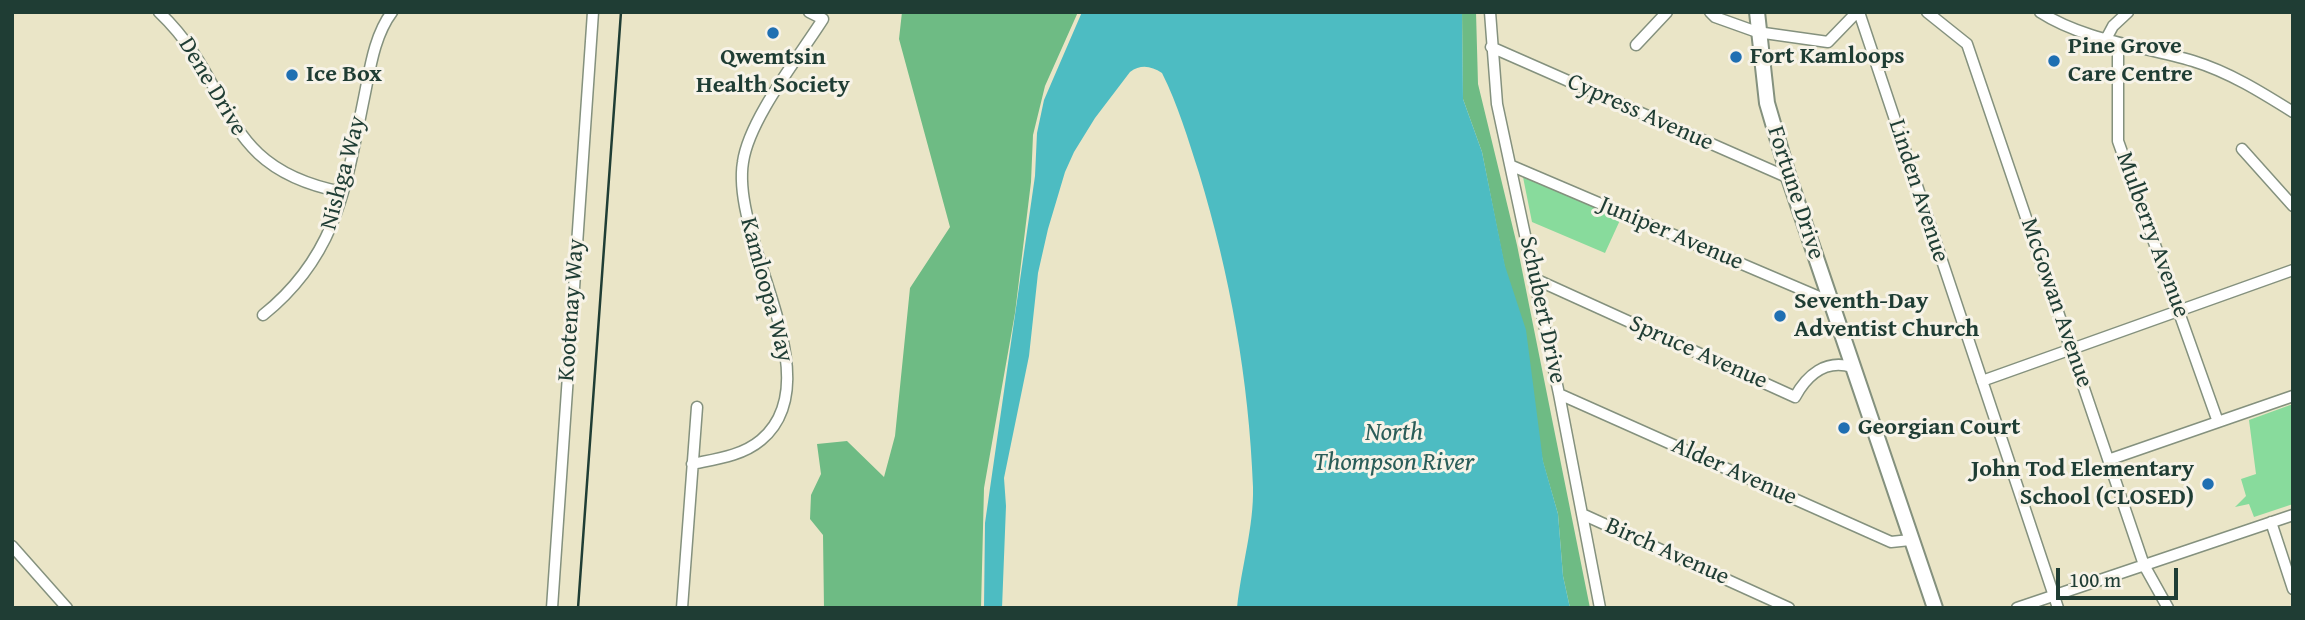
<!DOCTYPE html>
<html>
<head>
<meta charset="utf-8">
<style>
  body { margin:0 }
  #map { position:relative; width:2305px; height:620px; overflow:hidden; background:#eae5c7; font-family:"Gentium Book Plus",serif }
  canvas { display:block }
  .frame { position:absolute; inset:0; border:14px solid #1f3d34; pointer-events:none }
  .scale { position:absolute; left:2056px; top:568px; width:122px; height:32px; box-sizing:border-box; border:4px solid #1f3d34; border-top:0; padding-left:9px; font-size:21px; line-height:24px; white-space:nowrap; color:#1f3d34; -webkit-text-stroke:5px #f7f3e8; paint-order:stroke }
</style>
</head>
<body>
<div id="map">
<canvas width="2305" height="620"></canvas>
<div class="frame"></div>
<div class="scale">100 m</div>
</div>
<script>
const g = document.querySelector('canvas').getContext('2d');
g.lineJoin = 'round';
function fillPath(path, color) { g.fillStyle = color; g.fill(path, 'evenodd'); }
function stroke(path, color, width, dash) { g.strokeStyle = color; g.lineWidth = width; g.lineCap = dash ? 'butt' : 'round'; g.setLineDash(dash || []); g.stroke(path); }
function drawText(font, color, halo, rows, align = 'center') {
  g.font = font + ' "Gentium Book Plus",serif'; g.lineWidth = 6; g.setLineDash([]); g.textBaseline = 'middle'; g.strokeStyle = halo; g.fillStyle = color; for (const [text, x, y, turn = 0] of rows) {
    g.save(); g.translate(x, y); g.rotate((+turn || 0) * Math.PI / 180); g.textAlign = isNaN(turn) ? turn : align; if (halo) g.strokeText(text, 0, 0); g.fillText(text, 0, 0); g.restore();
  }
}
fillPath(new Path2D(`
  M1523,177l98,41 -16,35 -73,-31z
  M2293,404v100l-39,13 -5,-13 -14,3 11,-11 -5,-17 15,-5 -7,-54z`), '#88db9c');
fillPath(new Path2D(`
  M902,12h176l-33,74 -12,49 -2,47 -16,131 -31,175 -3,120h-157l-1,-73 -13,-16 1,-24 10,-21 -4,-30 30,-3 37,36 11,-41 15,-148 40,-61 -51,-188z
  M1462,12h14l2,72 39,161 73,363h-20l-7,-32 -5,-62 -15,-52 -61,-310 -19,-53z`), '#6ebb84');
fillPath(new Path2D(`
  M1082,12h380l1,87 19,53 23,114 21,64 17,131 15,53 5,62 7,32h-333c4,-40 17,-81 16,-121 -4,-107 -23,-212 -54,-314 -11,-34 -21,-68 -37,-100 -11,-7 -21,-9 -32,-1l-35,46 -21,34 -9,20 -17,57 -10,44 -9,83 -25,122 2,28 -4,102h-18l1,-85 50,-347 2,-43 7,-33z`), '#4dbcc2');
const street = new Path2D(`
  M159,12c79,75 56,155 183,180
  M1490,12l7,92 62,290 41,214
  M1710,12l5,5 42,15 71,10 29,-30
  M1859,12l199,596
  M1927,12l40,32 177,521 24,43
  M2040,12c45,29 103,34 153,49 36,11 68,31 100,51
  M2106,39l7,-13 15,-14
  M2118,43v98l100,281
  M1636,45l31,-33
  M1491,47l298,131
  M2242,149l51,57
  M1512,166l319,136
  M1535,279l260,118c12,-22 31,-38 57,-30
  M263,315c74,-59 83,-129 101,-217 6,-29 10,-62 28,-86
  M1982,381l311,-111
  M1559,394l332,148 19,-2
  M2111,459l182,-63
  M692,464c24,-5 50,-8 69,-24 73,-61 -31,-199 -18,-278 6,-43 56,-105 80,-143l-14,-7
  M1582,514l207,94
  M2271,522l22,67
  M12,546l55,62
  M552,608l41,-596
  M682,608l15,-201
  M2017,608l276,-93`);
const secondary = new Path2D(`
  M1757,12l10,91 22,75 146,430`);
stroke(street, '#84917e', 13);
stroke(secondary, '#84917e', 18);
stroke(street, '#fff', 10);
stroke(secondary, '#fff', 14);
stroke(new Path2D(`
  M578,608l43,-596`), '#1f3d34', 2.5);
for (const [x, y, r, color] of [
  [773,33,7,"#1f6fb2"],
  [1736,57,7,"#1f6fb2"],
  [2054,61,7,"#1f6fb2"],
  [292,75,7,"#1f6fb2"],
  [1780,316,7,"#1f6fb2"],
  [1844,428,7,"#1f6fb2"],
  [2208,484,7,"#1f6fb2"]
]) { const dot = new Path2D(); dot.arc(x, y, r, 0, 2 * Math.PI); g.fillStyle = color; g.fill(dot); stroke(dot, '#f7f3e8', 2.5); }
drawText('bold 24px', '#1f3d34', '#f7f3e8', [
  ["Pine Grove",2068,47],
  ["Care Centre",2068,75],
  ["Fort Kamloops",1750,57],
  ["Qwemtsin",773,58,"center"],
  ["Health Society",773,86,"center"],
  ["Ice Box",306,75],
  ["Seventh-Day",1794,302],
  ["Adventist Church",1794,330],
  ["Georgian Court",1858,428],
  ["John Tod Elementary",2194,470,"right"],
  ["School (CLOSED)",2194,498,"right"]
], 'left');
drawText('24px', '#1f3d34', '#f7f3e8', [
  ["Dene Drive",212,87,59],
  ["Cypress Avenue",1640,113,24],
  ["Nishga Way",344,173,-75],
  ["Linden Avenue",1918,191,72],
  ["Fortune Drive",1795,193,72],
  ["Juniper Avenue",1671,234,23],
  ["Mulberry Avenue",2152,235,70],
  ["Kamloopa Way",766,290,75],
  ["McGowan Avenue",2056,303,71],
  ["Kootenay Way",572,310,-86],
  ["Schubert Drive",1542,310,78],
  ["Spruce Avenue",1698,353,24],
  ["Alder Avenue",1734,472,24],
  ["Birch Avenue",1667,552,24]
]);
drawText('italic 26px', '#2a5d58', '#f7f3e8', [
  ["North",1394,433],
  ["Thompson River",1394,463]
]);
</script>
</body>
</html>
